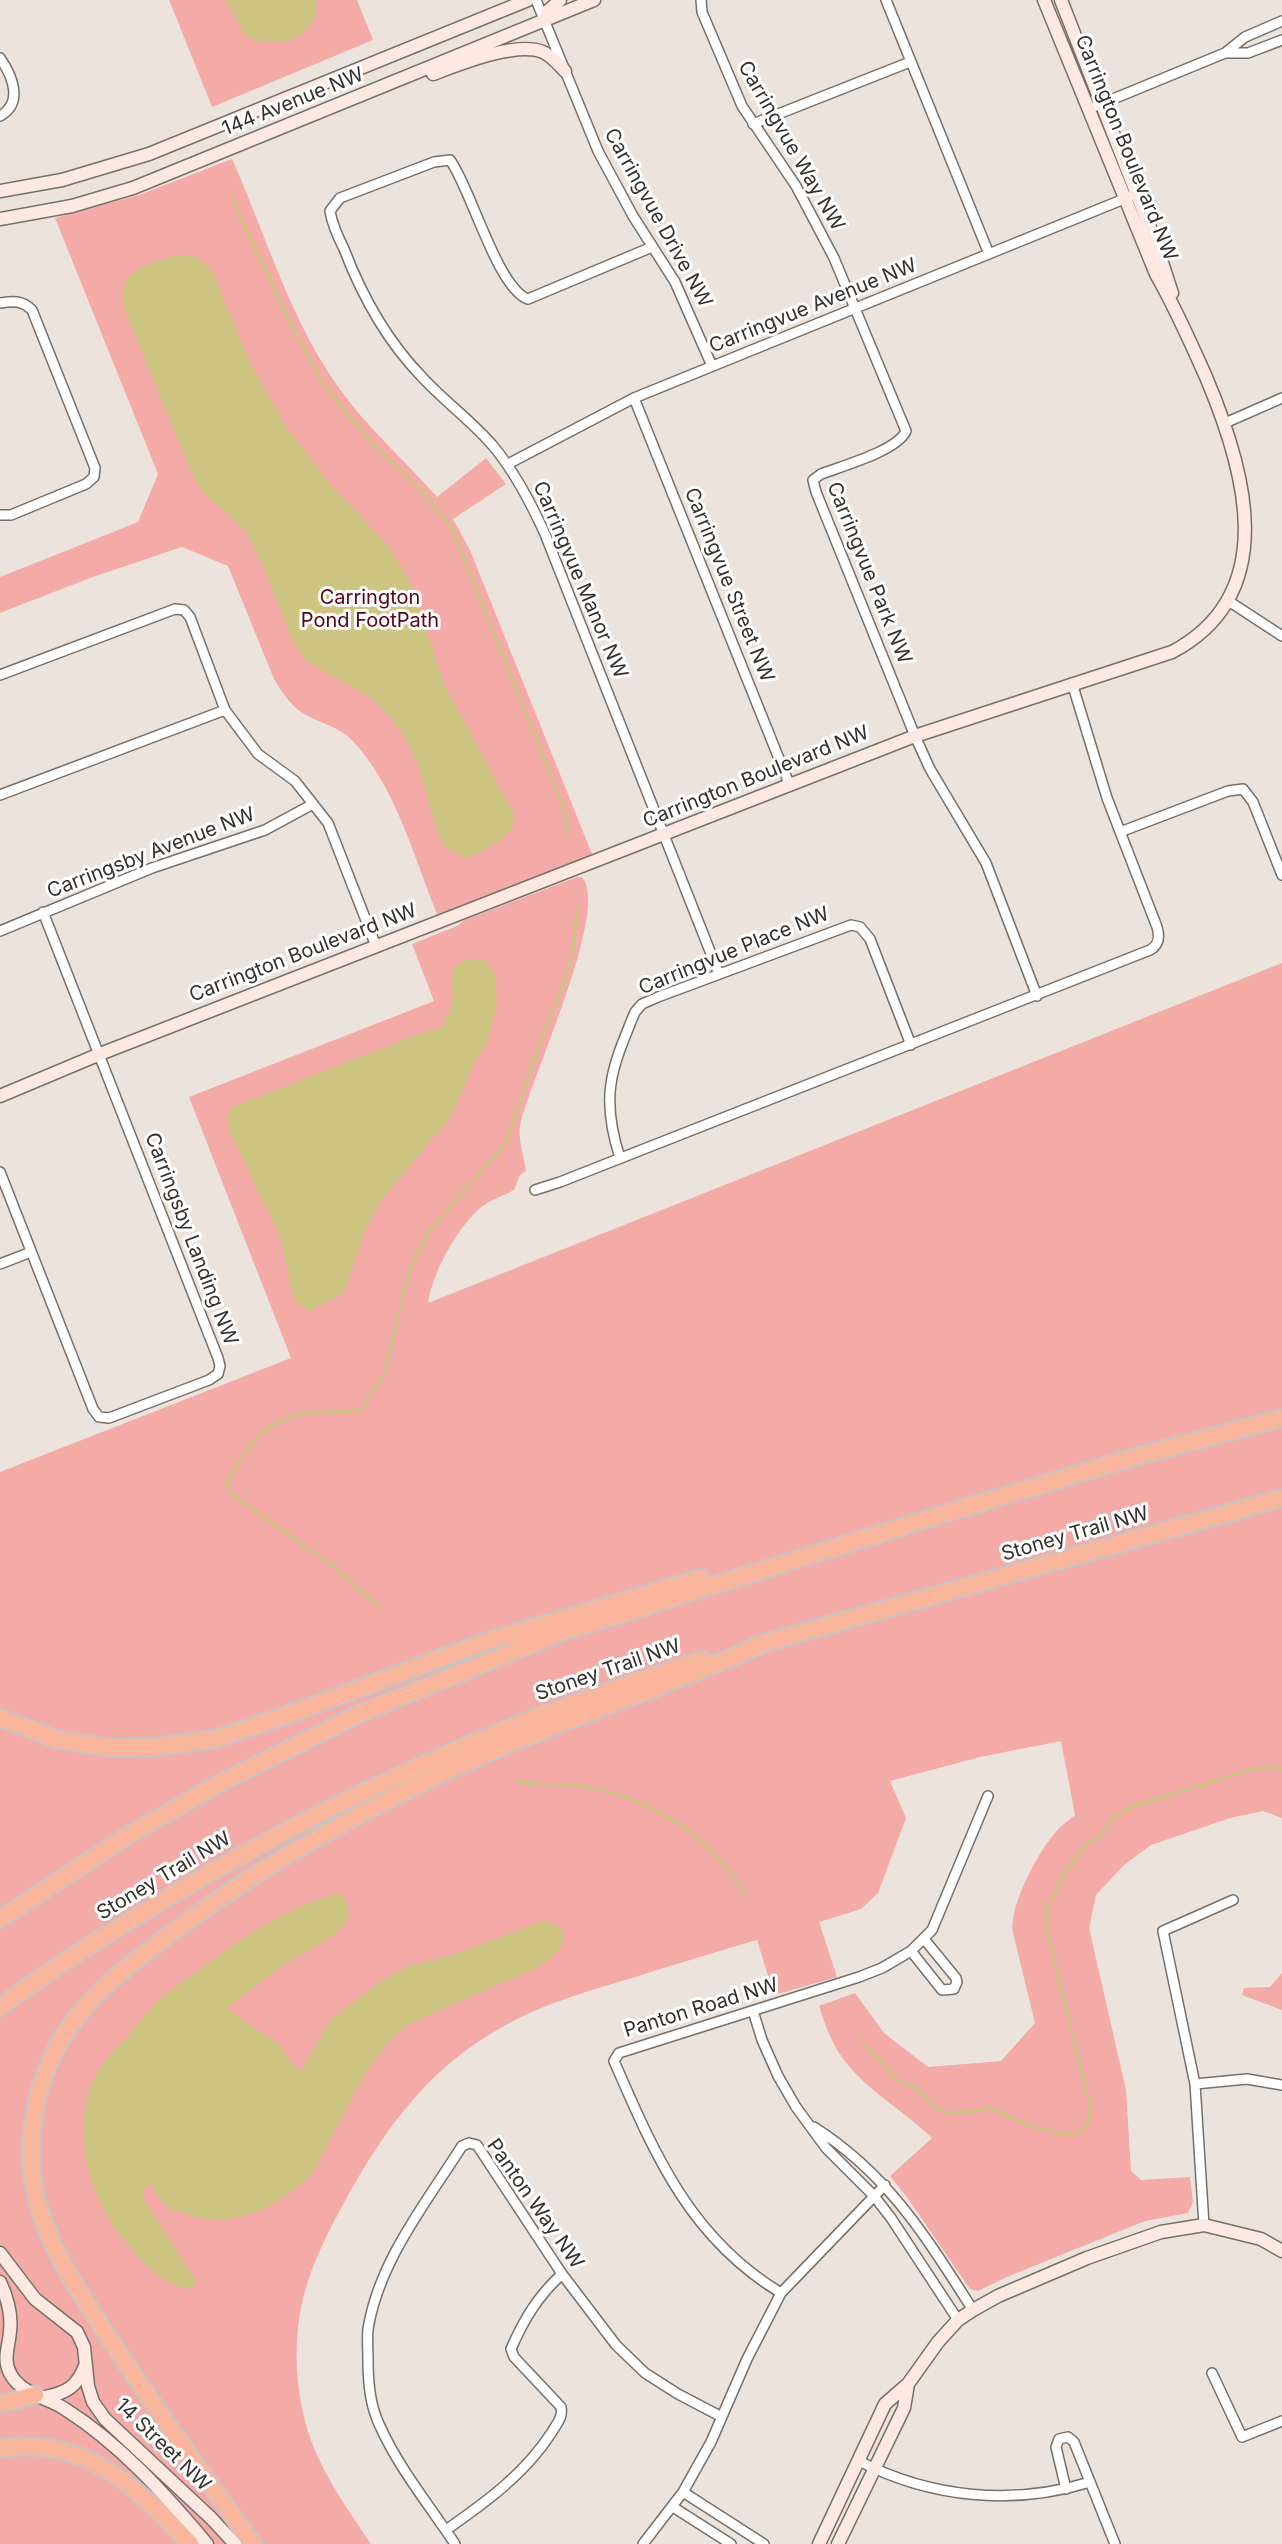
<!DOCTYPE html>
<html>
<head>
<meta charset="utf-8">
<style>
  body { margin:0 }
  canvas { display:block; background:#ece4dc }
</style>
</head>
<body>
<canvas width="1282" height="2544"></canvas>
<script>
const g = document.querySelector('canvas').getContext('2d');
g.lineJoin = 'round';
function fillPath(path, color) { g.fillStyle = color; g.fill(path, 'evenodd'); }
function stroke(path, color, width, dash) { g.strokeStyle = color; g.lineWidth = width; g.lineCap = dash ? 'butt' : 'round'; g.setLineDash(dash || []); g.stroke(path); }
function drawText(font, color, halo, rows, align = 'center') {
  g.font = font + ' Inter,sans-serif'; g.lineWidth = 6; g.setLineDash([]); g.textBaseline = 'middle'; g.strokeStyle = halo; g.fillStyle = color; for (const [text, x, y, turn = 0] of rows) {
    g.save(); g.translate(x, y); g.rotate((+turn || 0) * Math.PI / 180); g.textAlign = isNaN(turn) ? turn : align; if (halo) g.strokeText(text, 0, 0); g.fillText(text, 0, 0); g.restore();
  }
}
fillPath(new Path2D(`
  M169,0h188l16,40 -161,67z
  M232,159c34,76 57,158 105,226 29,42 67,74 100,112l49,-39 20,26 -53,35 17,31 122,304 -8,6 -124,48 -23,6c-24,-59 -41,-127 -85,-174 -16,-16 -40,-18 -56,-32 -9,-8 -16,-19 -22,-29l-46,-113 -46,-19 -92,31 -90,35v-36l138,-55 20,-48 -103,-256 84,-23z
  M577,877h5c29,32 -53,205 -62,249 -2,13 4,32 6,45l-6,4 -6,15c-11,6 -27,11 -36,20 -23,22 -45,62 -50,93l854,-340v855l-19,-7 -33,7 -79,27 -27,20 -28,30 -7,33 37,162 5,81 10,9 49,-3 3,25 -5,11 -43,8 -136,55 -31,15 -8,-2 -5,-7 -56,-82 -19,-24 42,-38c-30,-29 -70,-50 -93,-85 -9,-14 -15,-31 -20,-47l36,-13 29,40 44,34 73,-6 34,-38 -22,-90c-5,-25 24,-79 41,-99 5,-7 14,-13 21,-19l-14,-74 -81,16 -90,24 16,37 -28,75 -17,16 -42,13 18,55 -63,18 -17,-55c-42,12 -84,25 -125,38 -47,14 -93,27 -135,52 -74,42 -119,109 -158,182 -17,32 -33,65 -39,101 -6,36 -4,73 5,108 12,46 40,84 66,123h-371v-1072l291,-114 -102,-261 245,-96 -22,-57 45,-18 8,-6z
  M1282,1973v37l-40,-15 2,-7 26,-1z`), '#f4aba8');
fillPath(new Path2D(`
  M226,0h90c4,40 -42,51 -71,36z
  M178,255c19,0 23,3 35,18l38,92 32,57 45,60 59,62 23,38 34,102 71,132 -4,14 -14,12 -20,12 -9,3 -8,-1 -16,-10 -9,-22 -17,-59 -15,-30 -12,-17 -24,-23 -61,-34 -13,-20 -29,-72 -19,-38 -44,-41 -10,-19 -66,-160c-9,-41 21,-48 53,-56z
  M470,959l16,2 9,14 2,30 -11,40 -14,22 -20,48 -70,84 -15,27 -22,63 -9,9 -27,13 -13,-9 -5,-14 -10,-49 -52,-109 -1,-15 4,-8 192,-75 19,-5c3,-8 7,-18 9,-27 3,-21 -10,-32 18,-41z
  M342,1893c6,10 9,20 3,30 -10,15 -43,30 -58,40 -21,13 -41,31 -60,46l50,34 23,30 29,-52 49,-38 32,-18 45,-11 87,-33 13,3 8,7v12l-9,12 -16,12 -127,56 -21,17 -23,30 -57,107 -30,23 -25,13 -31,7 -25,-2 -29,-9 -11,-11 -8,-13 -8,3v10l53,83 -4,8c-31,-2 -53,-31 -71,-53 -35,-43 -52,-117 -22,-167 7,-11 18,-21 27,-31 11,-12 21,-27 33,-38 12,-11 27,-20 40,-30 44,-33 89,-64 143,-77z`), '#cdc581');
stroke(new Path2D(`
  M232,199l57,121 34,64 46,56 51,49 31,38 113,282 5,25
  M378,1606l-50,-44 -95,-66 -6,-15c9,-13 16,-27 26,-39 25,-33 70,-30 107,-31l24,-37 26,-106 19,-37 77,-88 32,-96 22,-53 13,-45 4,-41
  M517,1781c18,6 36,2 55,4 75,9 132,46 174,109
  M862,2041l34,38 24,12 13,15 15,7 27,-2 14,-4c19,9 88,46 100,13 1,-4 1,-10 1,-14l-43,-174 1,-24 14,-31 24,-32 11,-7 19,-22 13,-8 116,-37 24,-5 13,4`), '#cdc581', 3);
const street = new Path2D(`
  M536,0l62,151 35,65 42,66 37,84
  M701,0l1,12 40,94 54,80 38,72 72,173c-9,20 -64,35 -85,43l-8,6 3,12 99,244 15,33 56,94 51,133
  M886,0l103,254
  M1225,53h23l34,-13
  M0,58c12,17 24,45 0,58
  M1096,106l129,-53 20,-16 37,-16
  M753,124l157,-62
  M652,247l-124,52c-31,-11 -58,-113 -78,-139l-16,2 -94,36 -10,13c2,13 8,26 14,38 18,47 43,92 78,128 23,25 51,45 72,70 22,27 37,56 51,87l174,440
  M0,303c13,-2 22,-3 32,7l63,158 -1,9 -8,7 -75,31h-11
  M634,398l156,388
  M1225,423l57,-25
  M508,464l126,-66 495,-201
  M1230,602l52,34
  M0,675l175,-66 9,1 6,7 35,93 33,44 37,27 33,42 48,123
  M0,795l225,-85
  M1120,832l108,-41 15,-2 10,13 29,73
  M0,931l152,-63 113,-38 48,-26
  M620,1158c-20,-62 -9,-88 15,-146l7,-8 16,-7 193,-72 9,2 10,12 41,106
  M0,1172l93,237 6,8 10,1 100,-38 9,-6 2,-8 -2,-8 -175,-446
  M535,1190l25,-8 590,-232c9,-5 10,-13 7,-23l-50,-129 -35,-115
  M0,1264l31,-12
  M911,1951l31,39 12,-1 3,-7 -1,-4 -32,-39
  M753,2011l9,29 16,36 18,31 30,41 48,48 17,22 67,102
  M1195,2084l52,-5 35,6
  M814,2127c75,48 112,110 159,183
  M1204,2225l-9,-141 -32,-153 70,-31
  M781,2293c-91,-55 -126,-138 -167,-232l5,-8 240,-76 23,-9 29,-17 21,-21 56,-134
  M1212,2373l30,64 40,-16
  M859,2461c72,37 154,45 231,21
  M1066,2489l-10,-42 3,-8 9,-2 6,5 41,102
  M683,2492l81,52
  M673,2507l58,37
  M446,2530c40,-28 79,-56 106,-98 5,-9 11,-14 9,-25l-47,-50 -3,-8c13,-30 27,-53 51,-75
  M455,2544c-26,-39 -57,-77 -76,-120 -9,-19 -11,-43 -11,-63 0,-11 -1,-22 0,-32 11,-68 58,-126 94,-183l7,-3 8,2 85,129 54,71 29,28 33,21 42,22
  M643,2544l40,-52 28,-50 36,-83 34,-66 104,-108`);
const secondary = new Path2D(`
  M1061,0l93,238 18,55
  M544,20l4,-9 12,-11
  M433,74c27,-10 83,-33 110,-22 9,4 15,12 22,19
  M0,191l62,-11 87,-26 379,-154
  M0,219l72,-13 61,-18 461,-188
  M0,1096l100,-42 815,-318 257,-84c110,-58 73,-183 34,-275 -16,-36 -31,-70 -50,-103l-112,-274
  M0,2253l35,46 42,33 7,15 4,39 5,16 12,17 106,99 24,26
  M0,2282c7,15 12,32 10,49 -1,16 -8,29 1,44 12,20 36,22 54,34 55,35 100,85 142,135
  M45,2397c21,-4 32,-10 40,-31
  M819,2544l66,-140 23,-20 30,-42 20,-22 15,-10 25,-14 89,-38 74,-26 43,-7 57,14 21,12
  M838,2544l66,-136 4,-24`);
const highway = new Path2D(`
  M754,1646l528,-148
  M0,1718l56,21 55,9 44,-1 60,-8 69,-23 207,-76 210,-62
  M0,1919l127,-83 91,-52 143,-71 199,-80 380,-118 191,-57 151,-40
  M0,2007c61,-46 128,-86 194,-125 119,-69 243,-128 372,-176 46,-16 91,-33 137,-46
  M0,2404l35,-9
  M0,2448c86,-12 136,38 190,96
  M253,2544c-48,-66 -95,-132 -140,-200 -30,-46 -65,-95 -77,-148 -13,-55 0,-120 32,-167 29,-43 72,-72 113,-103 97,-72 205,-129 316,-177 88,-37 179,-66 266,-105`);
stroke(street, '#777069', 12);
stroke(secondary, '#777069', 15);
stroke(highway, '#c6c5c4', 20);
stroke(street, '#fff', 9);
stroke(secondary, '#fde9e1', 12);
stroke(highway, '#f9b69c', 16);
drawText('20px', '#33302d', '#fff', [
  ["144 Avenue NW",293,102,-22],
  ["Carringvue Way NW",791,146,60],
  ["Carrington Boulevard NW",1126,148,68],
  ["Carringvue Drive NW",658,218,61],
  ["Carringvue Avenue NW",813,306,-22],
  ["Carringvue Park NW",869,573,68],
  ["Carringvue Manor NW",580,580,67],
  ["Carringvue Street NW",729,585,68],
  ["Carrington Boulevard NW",756,777,-22],
  ["Carringsby Avenue NW",151,853,-21],
  ["Carringvue Place NW",734,951,-22],
  ["Carrington Boulevard NW",303,953,-21],
  ["Carringsby Landing NW",191,1239,69],
  ["Stoney Trail NW",1075,1534,-16],
  ["Stoney Trail NW",608,1670,-19],
  ["Stoney Trail NW",164,1876,-31],
  ["Panton Road NW",701,2008,-17],
  ["Panton Way NW",535,2204,55],
  ["14 Street NW",163,2445,44]
]);
drawText('20px', '#5c0311', '#fff', [
  ["Carrington",370,598],
  ["Pond FootPath",370,621]
]);
</script>
</body>
</html>
